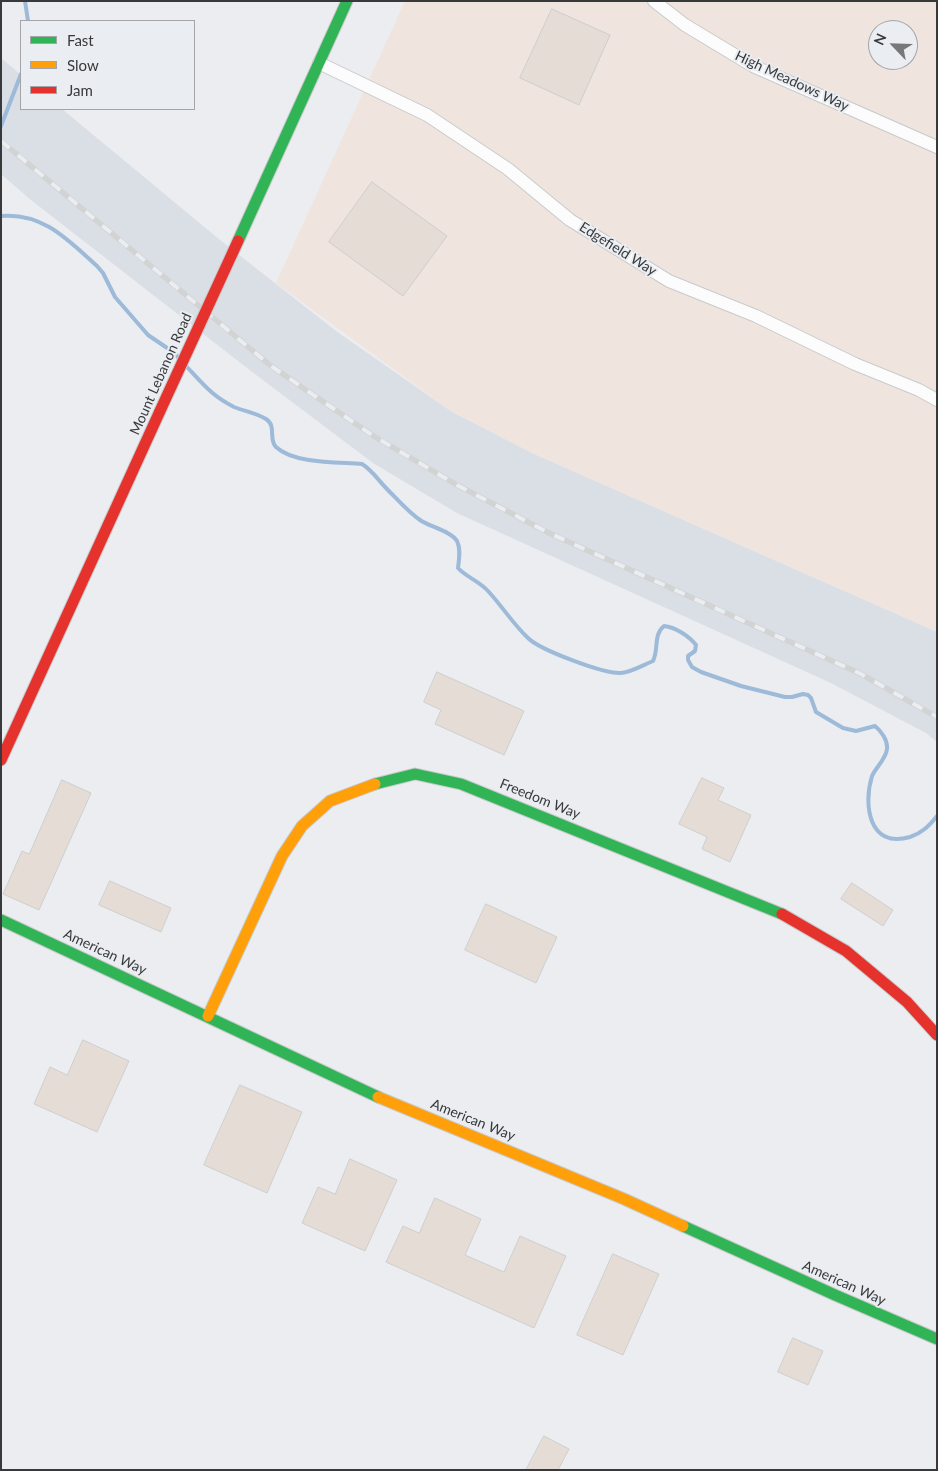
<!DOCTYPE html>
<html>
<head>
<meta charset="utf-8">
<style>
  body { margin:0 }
  #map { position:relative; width:938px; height:1471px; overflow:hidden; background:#ebedf0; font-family:Lato,sans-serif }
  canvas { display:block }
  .frame { position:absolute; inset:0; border:2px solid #38393b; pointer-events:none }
  .legend { position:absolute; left:20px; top:20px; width:175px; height:90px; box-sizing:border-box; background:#eaedf1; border:1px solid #a3a5a8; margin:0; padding:6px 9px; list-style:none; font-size:15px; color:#38393b }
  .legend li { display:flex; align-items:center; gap:10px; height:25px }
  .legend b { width:25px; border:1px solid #a3a5a8 }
  .north { position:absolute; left:868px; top:20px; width:50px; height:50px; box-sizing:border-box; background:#eaedf1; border:1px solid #a3a5a8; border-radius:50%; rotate:294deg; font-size:14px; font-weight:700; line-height:20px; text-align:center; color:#38393b }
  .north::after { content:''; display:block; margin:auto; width:18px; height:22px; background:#77787a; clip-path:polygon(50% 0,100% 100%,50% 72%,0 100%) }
</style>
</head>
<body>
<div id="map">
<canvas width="938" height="1471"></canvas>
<div class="frame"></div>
<ul class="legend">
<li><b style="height:6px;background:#30b455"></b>Fast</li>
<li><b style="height:6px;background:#ff9f0a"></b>Slow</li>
<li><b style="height:6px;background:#e5322d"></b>Jam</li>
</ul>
<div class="north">N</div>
</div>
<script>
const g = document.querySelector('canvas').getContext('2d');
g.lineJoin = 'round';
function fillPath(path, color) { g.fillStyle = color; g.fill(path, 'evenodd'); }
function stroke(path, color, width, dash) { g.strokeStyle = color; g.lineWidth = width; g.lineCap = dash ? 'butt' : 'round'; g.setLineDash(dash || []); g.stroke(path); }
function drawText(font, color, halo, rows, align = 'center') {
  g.font = font + ' Lato,sans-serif'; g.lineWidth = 4; g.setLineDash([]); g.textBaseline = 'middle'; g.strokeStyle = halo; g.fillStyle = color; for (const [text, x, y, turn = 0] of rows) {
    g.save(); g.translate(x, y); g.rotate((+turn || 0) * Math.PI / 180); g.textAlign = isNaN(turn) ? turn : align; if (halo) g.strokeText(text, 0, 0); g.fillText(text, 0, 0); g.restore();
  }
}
fillPath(new Path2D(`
  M405,1h532v631l-403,-178 -82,-42 -176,-129zM878,30h30v30h-30z`), '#efe5de');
fillPath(new Path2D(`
  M1,58l20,17v34h41l158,131 116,91 116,81 82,42 403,178v110l-11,-9 -95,-50 -374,-170 -84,-50 -122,-92 -220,-171 -30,-26z`), '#dadee5');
stroke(new Path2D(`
  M25,1l3,20
  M1,126l20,-52
  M1,216c42,-4 68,25 96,50l6,7 12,24 33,38 25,17 6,6
  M187,367c16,17 25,29 47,40 10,4 23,6 32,12 11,7 2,20 10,28 18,17 63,15 86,17 10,6 16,16 25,25 10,10 21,23 33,31 10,7 31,11 37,21 4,8 2,18 1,27 8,9 21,13 30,23 14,15 25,33 40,47 12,12 76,36 93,35 11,-1 22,-8 32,-12 6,-12 0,-26 11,-35 11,1 25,10 32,19l-1,6 -7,5v4l4,7 9,5 40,14 44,11h7l11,-3 5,1 3,3 5,14 27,16 13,3 19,-5c6,5 13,14 12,23 -1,10 -11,18 -15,27 -9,29 -3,73 38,61 12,-4 19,-11 27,-21`), '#9dbad9', 4);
const building = new Path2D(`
  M552,9l58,26 -31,70 -59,-27z
  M372,182l75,54 -44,60 -74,-54z
  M437,672l87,39 -20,44 -69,-31 6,-14 -17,-8z
  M702,778l22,10 -6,12 33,15 -21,47 -28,-13 5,-12 -28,-13z
  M62,780l29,13 -52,117 -36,-16 19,-43 7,3z
  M110,881l61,27 -10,24 -62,-27z
  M852,883l41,27 -10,16 -42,-27z
  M486,904l71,33 -21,46 -71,-33z
  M83,1040l46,21 -32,71 -63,-28 16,-37 17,8z
  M240,1085l62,27 -35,81 -63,-28z
  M350,1159l47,21 -32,71 -63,-28 16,-36 17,7z
  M435,1198l46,21 -16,36 39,17 16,-36 46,20 -32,72 -148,-66 17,-36 16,7z
  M613,1254l46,20 -36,81 -46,-20z
  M793,1338l30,13 -15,34 -30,-13z
  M544,1436l25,13 -11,21h-32z`);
fillPath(building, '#e4dcd5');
stroke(building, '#cecece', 1);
const street = new Path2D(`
  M654,1l31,24 68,41 184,81
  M319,63l108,52 81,54 62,51 99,61 87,35 99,48 64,26 18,10`);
const fast = new Path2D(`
  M238,241l109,-240
  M375,784l40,-10 46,10 321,130
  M1,920l377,177
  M683,1226l152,69 102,44`);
const slow = new Path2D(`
  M208,1016l74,-160 20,-30 28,-25 45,-17
  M378,1097l246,102 59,27`);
const jam = new Path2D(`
  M1,760l159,-349
  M782,914l64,37 61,51 30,33`);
stroke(street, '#c8cacc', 14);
stroke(fast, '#c8cacc', 13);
stroke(slow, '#c8cacc', 13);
stroke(jam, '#c8cacc', 13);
stroke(street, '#fcfcfd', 12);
stroke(fast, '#30b455', 11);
stroke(slow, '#ff9f0a', 11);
stroke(jam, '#e5322d', 11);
const rail = new Path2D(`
  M1,141l270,225 104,71 82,48 92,48 312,141 76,43`);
stroke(rail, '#d2d3d3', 5.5);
stroke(rail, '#eaedf1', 4, [11]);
const jamBridge = new Path2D(`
  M160,411l78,-170`);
stroke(jamBridge, '#c8cacc', 13, []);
stroke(jamBridge, '#e5322d', 11);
drawText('14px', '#38393b', '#eaedf1', [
  ["High Meadows Way",792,81,25],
  ["Edgefield Way",618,249,32],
  ["Mount Lebanon Road",161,374,-66],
  ["Freedom Way",540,799,22],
  ["American Way",105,952,25],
  ["American Way",473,1120,22],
  ["American Way",844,1283,24]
]);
</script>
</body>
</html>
